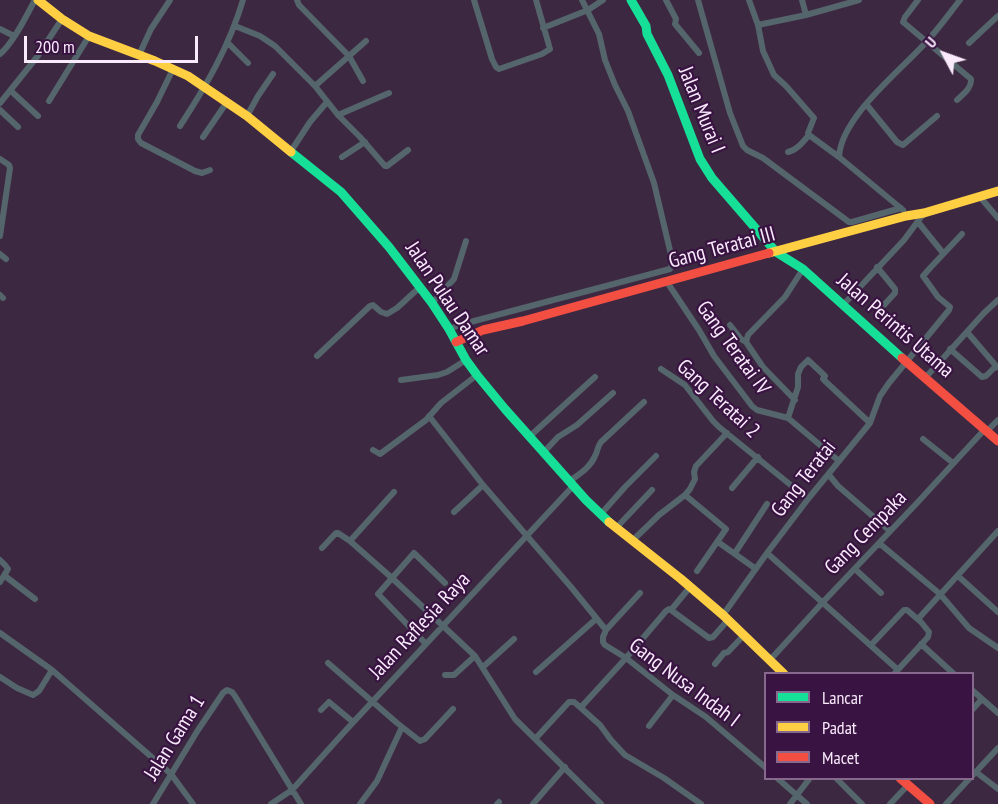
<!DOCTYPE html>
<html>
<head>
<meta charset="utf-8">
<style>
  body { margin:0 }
  #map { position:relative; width:998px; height:804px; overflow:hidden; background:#3d2842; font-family:"PT Sans Narrow",sans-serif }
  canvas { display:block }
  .legend { position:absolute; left:764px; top:672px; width:210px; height:108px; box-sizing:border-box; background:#391341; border:2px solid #86698c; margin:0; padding:8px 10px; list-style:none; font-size:18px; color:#f9eafc }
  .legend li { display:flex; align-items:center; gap:12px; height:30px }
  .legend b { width:30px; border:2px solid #86698c }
  .north { position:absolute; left:914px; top:24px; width:60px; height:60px; -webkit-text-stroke:4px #391341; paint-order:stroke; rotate:311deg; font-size:16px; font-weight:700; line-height:24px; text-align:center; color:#f9eafc }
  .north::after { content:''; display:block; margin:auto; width:21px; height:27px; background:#f9eafc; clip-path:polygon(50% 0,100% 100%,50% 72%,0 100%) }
  .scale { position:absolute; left:24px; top:36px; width:174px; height:27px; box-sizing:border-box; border:3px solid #f9eafc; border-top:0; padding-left:8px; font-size:18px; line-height:21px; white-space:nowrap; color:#f9eafc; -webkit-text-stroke:4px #391341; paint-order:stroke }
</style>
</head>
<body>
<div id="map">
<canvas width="998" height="804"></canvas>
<ul class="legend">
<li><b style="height:8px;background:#16e098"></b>Lancar</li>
<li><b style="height:8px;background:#ffcf43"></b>Padat</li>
<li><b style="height:8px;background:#f24e42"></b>Macet</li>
</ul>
<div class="north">U</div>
<div class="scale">200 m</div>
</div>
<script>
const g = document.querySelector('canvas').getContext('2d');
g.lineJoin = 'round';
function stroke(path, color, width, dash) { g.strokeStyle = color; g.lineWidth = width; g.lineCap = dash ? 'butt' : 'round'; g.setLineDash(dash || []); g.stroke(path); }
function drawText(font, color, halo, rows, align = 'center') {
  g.font = font + ' "PT Sans Narrow",sans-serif'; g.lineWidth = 4.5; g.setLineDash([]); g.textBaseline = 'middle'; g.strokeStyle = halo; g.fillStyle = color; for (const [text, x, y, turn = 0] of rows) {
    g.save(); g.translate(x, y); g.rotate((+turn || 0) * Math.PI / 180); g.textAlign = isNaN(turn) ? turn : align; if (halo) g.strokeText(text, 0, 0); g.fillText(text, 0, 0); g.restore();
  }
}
stroke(new Path2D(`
  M297,0l2,5 50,51 14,25
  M474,0l18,59 4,8 3,2 43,-15 8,-5 -14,-49
  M666,0l10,19 -1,5 24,29
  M698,0l32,113 13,33 4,4 16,8 86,64h3l49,-14
  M749,0l9,25 5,26 11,24 12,11 28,32 -6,15 1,2c-6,7 -12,15 -21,17
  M918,0l-13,17 -2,5 68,57c1,9 -8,15 -14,21
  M806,15l53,-15
  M758,25l48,-10 -4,-15
  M235,26l25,10 15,10 40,40 23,29 22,22 25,29h2l21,-16
  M543,28l45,-18 15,-10
  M0,29l14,7
  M228,43l20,20
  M969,43l29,-27
  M0,54c14,-12 26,-38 35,-54
  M139,55l12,-26 19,-29
  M173,69l-16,33 -19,33v4l3,4 54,28 7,2 8,-3
  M315,86l51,-45
  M11,91l27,25
  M49,101l40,-65
  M0,103l37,-46 25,-38
  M866,104l31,38 6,3 34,-29
  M0,110l18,17
  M338,115l51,-22
  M247,116l11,-20 15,-22
  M180,126c26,-40 49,-79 63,-126
  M809,135l30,22
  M203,137l24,-35
  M291,151l19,-29 17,-20
  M342,157l23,-15
  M0,159l9,6 1,3 -10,68
  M980,197l18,21
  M903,210l-64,-53c2,-41 63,-87 89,-117 11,-12 21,-26 32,-40
  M918,222l25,31
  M0,254l6,5
  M877,267l18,22v4l-11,12
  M667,282l32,48 15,26 38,50 5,4 31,8 51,43
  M0,295l3,3
  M432,303l22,-24 12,-38
  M843,305l61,-65 20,-27
  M730,325l11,14 5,3 17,25 32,33
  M449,329l14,-5 207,-55 2,-5v-5l-18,-76 -26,-72 -13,-26 -10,-25 -6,-26 -17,-34
  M967,332l30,35
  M746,342l2,-7 37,-38 18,-28
  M950,349l32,28 4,-1 8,-8 4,-1
  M317,356l53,-50 3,-1 8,7 6,2 10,-6 23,-21
  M661,369l24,16 28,36 6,6 89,72
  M926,377l58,-64 14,-13
  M401,380l37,-5 9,-3 19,-12
  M429,416l54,69 88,102 35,43 -3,7v5l2,3 21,13 47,37 33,22 60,51
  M788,418l10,-31v-13l3,-7 7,-7 17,16 -2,3 2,2 45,42
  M987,431l11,-11
  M529,437l66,-60
  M923,439l30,24
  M373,450l7,4 46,-34 15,-17 36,-28
  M544,452l14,-15 19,-12 36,-32
  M829,475l9,11 52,45
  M570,481c9,-7 20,-13 25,-25 3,-5 2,-9 6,-14l43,-40
  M732,488l26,-31
  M685,495l41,34 -29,42
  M454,512l29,-27
  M601,514l24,-27 31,-31
  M616,528l36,-38
  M350,541l44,-49
  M632,541l27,-26 26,-20 5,-6 5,-10 -1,-7 2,-6 31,-33
  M718,542l38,27
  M879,543l61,51 29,34 29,20
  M322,548l14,-15h2l12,8 42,37 83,78 40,63 86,85
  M735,553l32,-49
  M767,553l130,116
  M0,560l5,5 3,4 -8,13
  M855,569l26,24
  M5,576l30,23
  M958,576l40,36
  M671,610l38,28 4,-1 15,-17
  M723,615l44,-62 41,-54 62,-76 10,-27 9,-13 60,-73 1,-3 -12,-10 -15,-21 8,-9 31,-33
  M918,619l80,-88
  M606,630l34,-37
  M0,633l52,37 119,104 22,30
  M426,644l-48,-50 36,-41 31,30
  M921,644l33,30
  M871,645l33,-35h3l14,12 8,10 -1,5 -34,37
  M770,660l53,-58 94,-99 68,-74
  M328,663l69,60 23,18 5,-2 28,-30
  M715,664l9,-11 4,-1 16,-17
  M483,667l31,-28
  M536,672l60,-53
  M445,675h9l21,-19
  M0,677l17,11 16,7 6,-4 13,-21
  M972,690l26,23
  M581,708l19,17 11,15 14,15 39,23 37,26
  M321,710l8,-8 24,20
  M972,710l10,-11
  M649,726l24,-31
  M536,738l33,-36h5l7,6 2,-3 43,-47 40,-47 3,-2 2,1 19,-23
  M976,772l22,17
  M972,776l26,-28
  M777,778l30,26
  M836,778l26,26
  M153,804l45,-74 25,-37 4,-3 5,2 3,4 66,108
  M271,804l21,-14 54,-60 228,-245
  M360,804l17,-23 25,-54
  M497,804l2,-2
  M533,804l32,-37
  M790,804l20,-26
  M890,804l18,-19
  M946,804l24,-26`), '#54656c', 6);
stroke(new Path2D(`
  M631,0l15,26 1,8 21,41 32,84 12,19 64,74 27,17 99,89
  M291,152l50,40 48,55 43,56 17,26 17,31 11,15 28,34 81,91 23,22`), '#16e098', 9);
stroke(new Path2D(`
  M38,0l24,19 27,17 66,25 33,15 59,40 44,36
  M769,253l137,-37 18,-3 74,-22
  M609,522l72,57 42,36 61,59`), '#ffcf43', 9);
stroke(new Path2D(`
  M456,342l27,-12 40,-9 246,-68
  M902,358l96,83
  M900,778l30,26`), '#f24e42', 9);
drawText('21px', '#f9eafc', '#391341', [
  ["Jalan Murai I",701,110,68],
  ["Gang Teratai III",722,248,-15],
  ["Jalan Pulau Damar",447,299,56],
  ["Jalan Perintis Utama",895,326,41],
  ["Gang Teratai IV",733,348,54],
  ["Gang Teratai 2",718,399,43],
  ["Gang Teratai",804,479,-52],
  ["Gang Cempaka",866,533,-46],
  ["Jalan Raflesia Raya",420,626,-47],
  ["Gang Nusa Indah I",684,683,37],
  ["Jalan Gama 1",175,738,-58]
]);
</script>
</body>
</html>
